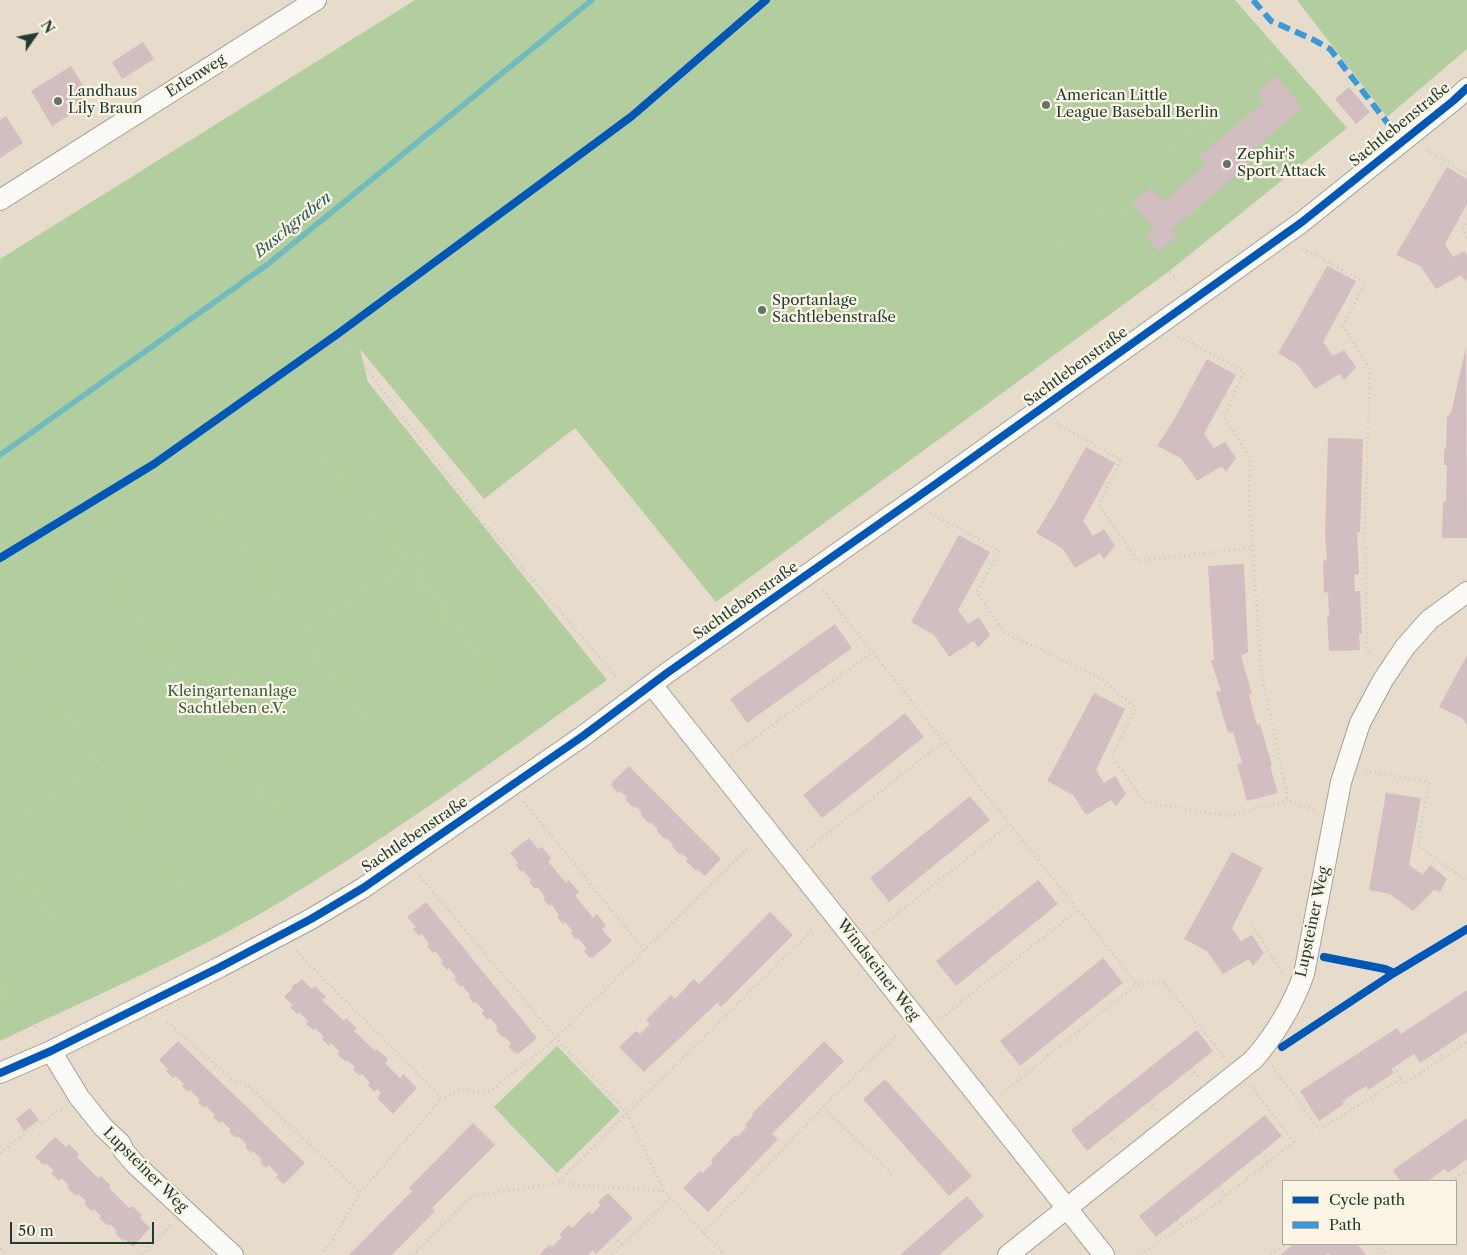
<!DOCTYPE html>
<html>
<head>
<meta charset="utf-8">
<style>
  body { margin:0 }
  #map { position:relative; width:1467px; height:1255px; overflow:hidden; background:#e7dbcb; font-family:"Libre Caslon Text",serif }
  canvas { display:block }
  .legend { position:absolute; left:1282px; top:1180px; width:175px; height:65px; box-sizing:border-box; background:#fcf5e5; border:1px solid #a4ab9e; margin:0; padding:6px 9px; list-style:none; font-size:15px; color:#1f3d34 }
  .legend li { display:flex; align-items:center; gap:10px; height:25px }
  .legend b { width:25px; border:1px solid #a4ab9e }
  .north { position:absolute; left:10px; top:10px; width:50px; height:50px; -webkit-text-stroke:4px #fcf5e5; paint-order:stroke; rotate:57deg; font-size:14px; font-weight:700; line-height:20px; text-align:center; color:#1f3d34 }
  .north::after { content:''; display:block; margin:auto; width:18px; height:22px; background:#1f3d34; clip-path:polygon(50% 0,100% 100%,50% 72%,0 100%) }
  .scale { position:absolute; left:10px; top:1222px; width:144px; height:22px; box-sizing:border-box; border:2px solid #1f3d34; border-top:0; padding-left:6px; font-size:15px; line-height:18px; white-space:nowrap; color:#1f3d34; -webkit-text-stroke:4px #fcf5e5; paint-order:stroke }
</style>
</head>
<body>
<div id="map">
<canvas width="1467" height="1255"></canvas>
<ul class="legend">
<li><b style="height:6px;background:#0057b8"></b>Cycle path</li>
<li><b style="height:6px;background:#3a99d8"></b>Path</li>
</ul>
<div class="north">N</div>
<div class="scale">50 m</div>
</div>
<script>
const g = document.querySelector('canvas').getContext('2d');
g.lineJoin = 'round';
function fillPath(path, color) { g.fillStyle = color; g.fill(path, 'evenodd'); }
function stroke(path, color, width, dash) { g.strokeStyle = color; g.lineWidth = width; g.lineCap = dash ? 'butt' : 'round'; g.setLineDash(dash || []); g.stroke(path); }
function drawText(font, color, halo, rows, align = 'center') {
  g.font = font + ' "Libre Caslon Text",serif'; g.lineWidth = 4.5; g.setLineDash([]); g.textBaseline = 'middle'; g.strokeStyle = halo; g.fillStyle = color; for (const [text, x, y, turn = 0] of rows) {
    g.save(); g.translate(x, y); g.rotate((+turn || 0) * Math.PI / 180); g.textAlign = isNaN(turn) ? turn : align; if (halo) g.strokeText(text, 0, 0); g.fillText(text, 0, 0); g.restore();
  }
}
fillPath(new Path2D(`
  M415,0h820l112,128 -179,144 -452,330 -141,-174 -91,71 -124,-150 8,33 239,298c-112,80 -223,161 -342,231 -85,49 -176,87 -265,130v-782z
  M1297,0h170v49l-80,68z
  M557,1046l63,65 -63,62 -63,-66z`), '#b2ce9e');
stroke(new Path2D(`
  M0,455l268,-191 324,-264`), '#71bbbf', 5.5);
fillPath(new Path2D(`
  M143,42l11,17 -32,20 -10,-17z
  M71,66l18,29 -20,12 4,6 -21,13 -21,-35z
  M1276,76l26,32 -57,48 6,7 -80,67 6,6 -19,16 -13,-16 9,-7 -22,-26 19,-16 12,14 43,-35 -8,-9 66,-55 -7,-10z
  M1349,87l21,25 -14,12 -21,-25z
  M6,116l17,27 -23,15v-38z
  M1447,167l20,12v25l-22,40 8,13 11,-6 3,4v23l-2,3 -4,-6 -25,14 -16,-23 -24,-11z
  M1327,266l29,15 -33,61 10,14 11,-6 12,17 -12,13 -4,-6 -25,15 -17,-24 -20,-12 16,-27z
  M1466,347l1,191h-25l1,-37 3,1 1,-37h-3v-16h2l1,-32 4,-4z
  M1207,359l29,16 -32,59 10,14 11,-6 11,16 -10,14 -4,-6 -25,15 -16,-23 -24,-12 18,-28z
  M1328,438l35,1 -3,93h-3l2,42 -5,1 1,16h5l2,43h-3l1,16 -31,1 -2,-34h2l-1,-25 -4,1 -1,-32 4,-1 -2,-26z
  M1086,447l29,16 -32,58 10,15 11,-7 11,17 -11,13 -4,-6 -25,15 -13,-20 -26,-15 18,-29z
  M959,535l31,17 -32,58 10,14 11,-7 11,18 -12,13 -4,-7 -25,16 -15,-22 -23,-13z
  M1244,564l4,88 -7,4 11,38 -3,1 8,30 3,-1 12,41 -2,1 8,27 -31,8 -10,-37 5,-1 -9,-31 -5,1 -12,-41 5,-1 -10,-30 3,-1 -6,-94z
  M835,624l17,24 -105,75 -17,-24z
  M1467,655v70l-5,-7 -23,-11z
  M1094,693l31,16 -29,61 8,13 11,-7 11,18 -10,12 -5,-6 -25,15 -13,-20 -26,-14z
  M905,713l19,24 -102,81 -19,-23z
  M629,766l92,93 -16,17 -7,-7 -2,2 -10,-10 2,-2 -6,-6 -2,2 -8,-9 1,-2 -6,-6 -2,1 -9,-9 2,-1 -7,-7 -1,2 -10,-10 2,-1 -6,-7 -2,2 -9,-9 2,-2 -7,-6 -2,2 -7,-8 2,-2 -1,-1z
  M1386,793l35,5 -12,67 14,10 7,-10 17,14 -7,13 -6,-2 -21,21 -23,-17 -21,-4z
  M970,796l20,24 -101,82 -19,-24z
  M529,838l9,11 4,-2 9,11 -3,3 18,22 3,-3 10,12 -4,3 18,23 4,-4 9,12 -4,3 10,12 -19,16 -3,1 -6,-7 3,-2 -9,-11 -2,2 -5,-7 2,-1 -8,-10 -2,2 -6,-7 2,-2 -8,-11 -2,2 -6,-7 2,-2 -8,-10 -2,2 -6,-7 2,-2 -8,-10 -2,2 -5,-7 2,-2 -8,-10z
  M1232,852l31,16 -31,60 9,13 11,-6 12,18 -11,13 -4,-7 -26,15 -16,-23 -23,-12z
  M1038,880l20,24 -102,82 -20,-25z
  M426,902l111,136 -19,16 -1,-2 -2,2 -7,-8 3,-2 -7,-8 -2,1 -6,-7 2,-2 -8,-10 -3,2 -5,-7 2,-2 -8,-9 -2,2 -6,-8 2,-1 -8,-10 -2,2 -6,-8 2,-2 -7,-9 -2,2 -6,-7 2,-2 -8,-10 -2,2 -6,-7 2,-2 -7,-10 -3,2 -6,-7 3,-2 -9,-10z
  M770,912l23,23 -72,72 -4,-4 -73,69 -25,-25 17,-16 4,3 10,-10 -4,-4 25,-25 4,4 19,-20 5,5z
  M1103,958l20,25 -103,83 -20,-25z
  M302,979l10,10 3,-3 11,11 -4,3 22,21 2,-3 11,10 -3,3 21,20 2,-2 11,10 -3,4 15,15 3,-4 14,14 -24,26 -16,-16 4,-5 -4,-4 -3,3 -6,-7 2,-2 -8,-9 -2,2 -7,-6 2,-3 -8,-7 -2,1 -8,-7 3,-2 -9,-9 -2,3 -7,-7 2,-2 -9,-9 -2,2 -7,-6 2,-3 -9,-9 -2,2 -7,-7 3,-2 -9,-8 9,-9 -1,-2 3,-3 1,2z
  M1467,990v42l-47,31 -6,-9 -23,15 3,4 -26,17 -2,-4 -24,15 2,3 -25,17 -19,-30 97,-63 4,6z
  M1197,1030l16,21 -126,100 -16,-21z
  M178,1041l127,122 -19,19 -3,2 -7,-7 2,-2 -9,-10 -3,3 -6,-6 2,-2 -9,-9 -2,2 -6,-6 2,-2 -9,-9 -2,2 -7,-6 2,-2 -9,-9 -2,2 -7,-6 2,-2 -9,-9 -2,2 -6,-6 2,-2 -10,-10 -2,2 -6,-6 2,-2 -9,-8 -2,2 -7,-7 2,-2 -9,-9z
  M824,1041l20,20 -72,73 6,5 -70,73 -25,-24 17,-17 3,2 10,-11 -2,-2 24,-25 2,2 10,-10 -2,-2 8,-9 -1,-2z
  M885,1079l87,97 -23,20 -86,-97z
  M30,1108l9,12 -15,11 -8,-12z
  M1265,1115l17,21 -126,101 -17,-21z
  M1467,1118v41l-19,14 -3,-4 -15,10 1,2h-31l-7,-11z
  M473,1123l22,22 -63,63 3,3 -43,44h-43l63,-64 -3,-3z
  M55,1137l11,10 3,-3 10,10 -2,3 21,21 3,-2 10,10 -2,2 20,20 3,-2 10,9 -2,3 10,10 -17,19 -8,-8 -2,2 -8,-8 2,-2 -7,-7 -2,2 -9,-8 2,-2 -7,-7 -2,2 -8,-7 2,-3 -8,-7 -2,2 -9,-8 2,-2 -7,-8 -3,3 -8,-8 3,-2 -8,-8 -2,2 -9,-8z
  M608,1193l25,25 -37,36 -3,-4 -5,5h-49l11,-11 2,3 10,-10 -3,-3 10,-9 3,3 17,-17 3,3 9,-9 -3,-3z
  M967,1196l17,20 -45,39h-39z
  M1294,1244h63l9,11h-36l-2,-2 -2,2h-46z`), '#d2bec1');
const street = new Path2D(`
  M0,200l316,-200
  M652,685l452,570
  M51,1051l28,46 24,30 17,16 4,8 11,13 98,91
  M0,1073l51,-22 169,-84 91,-48 52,-31 220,-152 84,-63 266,-187 369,-264 151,-121 14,-13
  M1008,1255l245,-195c23,-26 39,-53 51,-86l37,-192 19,-59 23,-43 22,-33 24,-27 38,-28`);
stroke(street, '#a3a096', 22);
stroke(new Path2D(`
  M1427,150l40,24
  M1109,200l59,72 12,10
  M1467,219l-5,11 5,8
  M1302,248l63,34 -22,44 27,44 -5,155 2,126 7,7
  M1049,251l223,-193
  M339,333l140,184 139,162
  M1179,336l65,36 -20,45 27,41 -2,36 12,177 27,129 29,12
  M1056,423l65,37 -22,44 38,57 115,-13
  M319,449l90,115 88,120
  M930,513l70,38 -23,41 26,40 99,47 34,29 -24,48 32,46 85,14 59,-16
  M217,514l170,234
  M114,582l170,243
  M823,590l314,394 27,-1 61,75
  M13,642l169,238 -1,9
  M732,755l140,-103
  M1365,771l64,11 -11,63 49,36
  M524,802l120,148
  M0,827l102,-60 377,-250
  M0,841l65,97
  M807,850l137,-109
  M420,876l136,162 71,75 37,78 61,64
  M1252,925l32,50
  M873,933l137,-109
  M296,951l146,147 21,-8 15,2 13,-1 65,-53 192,-190
  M0,984l37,45
  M941,1018l137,-108
  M167,1022l66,58 15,5 112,108
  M1438,1051l5,7
  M1272,1066l47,64 82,-51 3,5 63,-42
  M1394,1067l7,12
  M1191,1068l9,11
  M1001,1094l136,-110
  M1345,1100l7,9
  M1149,1101l9,12
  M823,1107l72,70
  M1108,1134l9,11
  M0,1153l24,-19 40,-27
  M1261,1153l7,10
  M1431,1178l2,3
  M1451,1181l16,-11
  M1219,1187l7,9
  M664,1191l-107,-8 256,-254
  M1177,1220l6,7
  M703,1233l120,-126 75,-73
  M614,1237l8,8
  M1378,1244l9,11
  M0,1249l8,6
  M142,1255l31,-32
  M320,1255l9,-9 31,-53 82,-95
  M413,1255l59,-59 85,-13
  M612,1255l58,-57
  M1141,1255l22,-16 44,-28 87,-69 -44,-57
  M1271,1255l14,-11`), '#c9c9c4', 3, [1, 4]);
stroke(street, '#fbfaf7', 20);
stroke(new Path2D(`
  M1253,0l18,21 41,18 18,10 59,76`), '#3a99d8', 6, [12, 6]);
stroke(new Path2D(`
  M0,558l154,-94 185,-131 293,-217 134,-116
  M1324,957l61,12 9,4
  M1282,1047l112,-74 73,-44
  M0,1073l51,-22 169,-84 91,-48 52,-31 220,-152 84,-63 266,-187 369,-264 151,-121 14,-13`), '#0057b8', 8);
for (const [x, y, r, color] of [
  [58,101,5,"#657469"],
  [1046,105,5,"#657469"],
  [1227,164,5,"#657469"],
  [762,310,5,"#657469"]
]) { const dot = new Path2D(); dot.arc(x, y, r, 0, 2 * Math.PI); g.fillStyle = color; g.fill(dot); stroke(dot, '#fcf5e5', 2); }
drawText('15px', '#1f3d34', '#fcf5e5', [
  ["Erlenweg",196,76,-32],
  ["Sachtlebenstraße",1400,125,-39],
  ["Sachtlebenstraße",1076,367,-36],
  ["Sachtlebenstraße",746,601,-35],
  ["Sachtlebenstraße",415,835,-34],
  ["Lupsteiner Weg",1313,922,-78],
  ["Windsteiner Weg",878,970,52],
  ["Lupsteiner Weg",145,1170,45]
]);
drawText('15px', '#1f3d34', '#fcf5e5', [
  ["Landhaus",68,92],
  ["Lily Braun",68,109],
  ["American Little",1056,96],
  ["League Baseball Berlin",1056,113],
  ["Zephir's",1237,155],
  ["Sport Attack",1237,172],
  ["Sportanlage",772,301],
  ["Sachtlebenstraße",772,318]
], 'left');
drawText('15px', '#395f46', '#fcf5e5', [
  ["Kleingartenanlage",232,692],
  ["Sachtleben e.V.",232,709]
]);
drawText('italic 16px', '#285f5c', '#fcf5e5', [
  ["Buschgraben",293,225,-39]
]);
</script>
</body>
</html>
